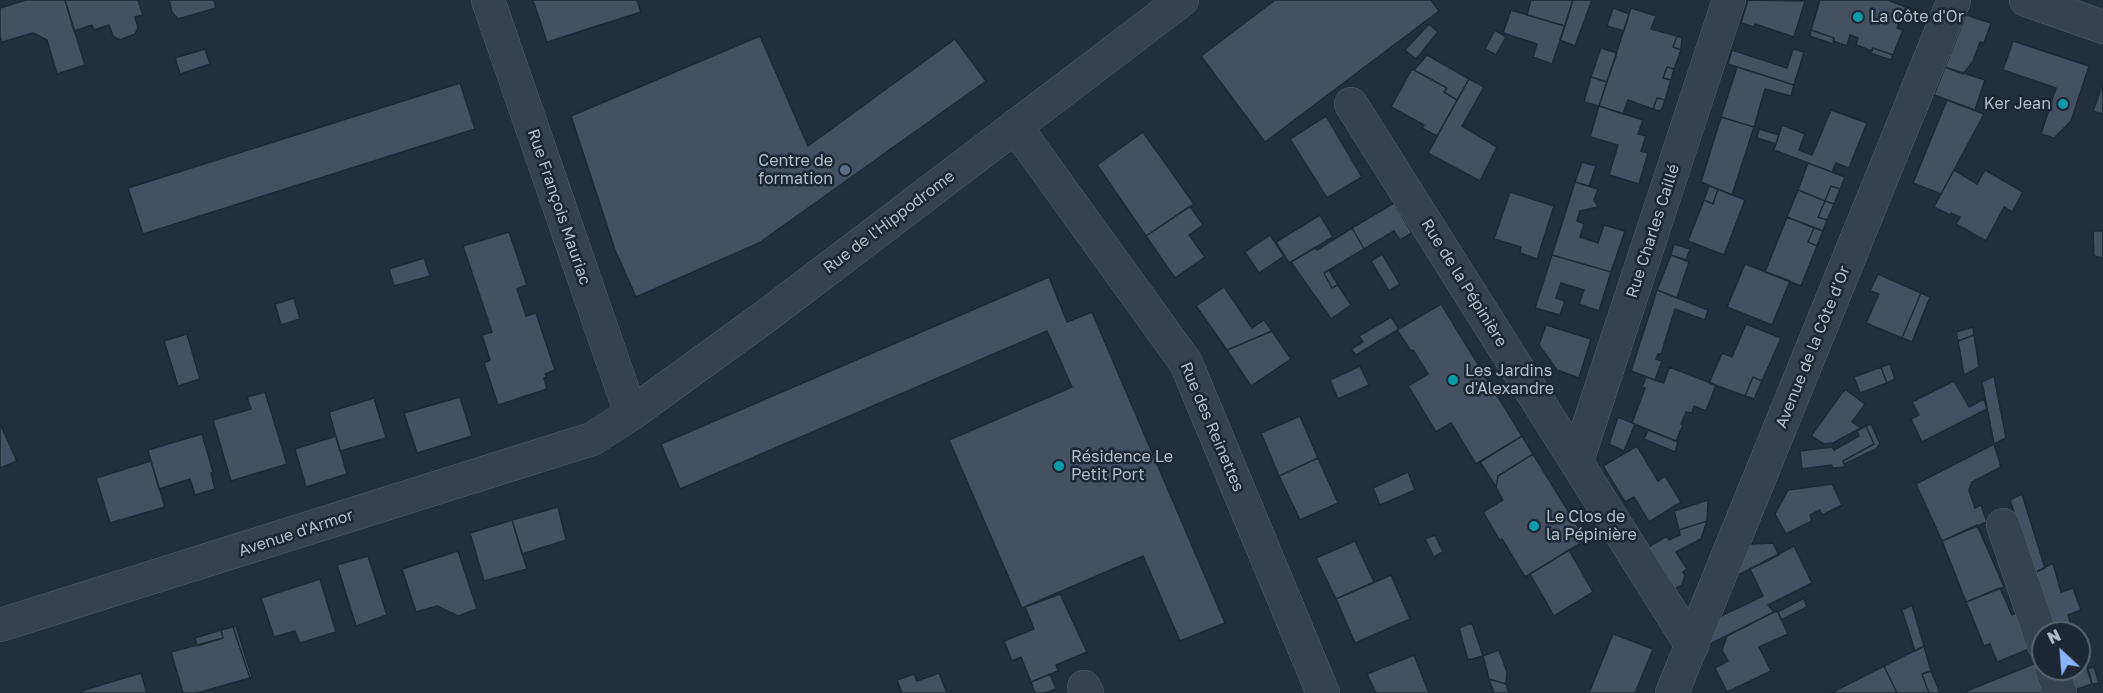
<!DOCTYPE html>
<html>
<head>
<meta charset="utf-8">
<style>
  body { margin:0 }
  #map { position:relative; width:2103px; height:693px; overflow:hidden; background:#242f3e; font-family:"Golos Text",sans-serif }
  canvas { display:block }
  .north { position:absolute; left:2031px; top:621px; width:60px; height:60px; box-sizing:border-box; background:#1d2633; border:2px solid #59626f; border-radius:50%; rotate:334deg; font-size:16px; font-weight:700; line-height:24px; text-align:center; color:#b4bcc9 }
  .north::after { content:''; display:block; margin:auto; width:21px; height:27px; background:#8ab4f8; clip-path:polygon(50% 0,100% 100%,50% 72%,0 100%) }
</style>
</head>
<body>
<div id="map">
<canvas width="2103" height="693"></canvas>
<div class="north">N</div>
</div>
<script>
const g = document.querySelector('canvas').getContext('2d');
g.lineJoin = 'round';
function fillPath(path, color) { g.fillStyle = color; g.fill(path, 'evenodd'); }
function stroke(path, color, width, dash) { g.strokeStyle = color; g.lineWidth = width; g.lineCap = dash ? 'butt' : 'round'; g.setLineDash(dash || []); g.stroke(path); }
function drawText(font, color, halo, rows, align = 'center') {
  g.font = font + ' "Golos Text",sans-serif'; g.lineWidth = 5; g.setLineDash([]); g.textBaseline = 'middle'; g.strokeStyle = halo; g.fillStyle = color; for (const [text, x, y, turn = 0] of rows) {
    g.save(); g.translate(x, y); g.rotate((+turn || 0) * Math.PI / 180); g.textAlign = isNaN(turn) ? turn : align; if (halo) g.strokeText(text, 0, 0); g.fillText(text, 0, 0); g.restore();
  }
}
const building = new Path2D(`
  M26,0h39l20,65 -28,9 -10,-34 -14,-7 -31,9 -2,-6v-28z
  M65,0h73l5,15 -8,2 3,11 -3,6 -15,6 -7,-4 -4,-11 -15,5 -2,-5 -18,6z
  M169,0h45l2,8 -38,11 -6,-7z
  M533,0h104l4,12 -94,30z
  M1275,0h156l8,11 -174,131 -64,-86z
  M1531,0h42l-8,26 -38,-11z
  M1573,0h19l-17,46 -15,-6z
  M1748,0l57,1 -11,36 -39,-13 -1,3 -13,-4z
  M1820,0h68l18,7 -9,21 6,2 -10,25 -20,-7 -1,3 -16,-6 2,-7 -8,-3 -3,11 -14,-5 1,-3 -23,-8z
  M1613,8l16,6 -5,17 -17,-5z
  M1631,8l25,8 -5,13 26,7 -4,11 8,3 -7,19 -7,-2 -4,11 8,2 -6,20 -8,-2 -4,11 -25,-9 -5,14 -24,-8z
  M1511,10l54,16 -13,38 -19,-7 4,-13 -34,-11z
  M1966,15l25,8 -7,20 -4,-1 -7,19 -10,13 -18,-7z
  M1429,24l9,8 -22,27 -11,-9z
  M1495,30l11,7 -10,18 -11,-6z
  M1811,30l23,8 -1,6 -23,-8z
  M760,36l48,110 147,-107 31,42 -227,162 -123,54 -21,-47 -44,-134z
  M1677,36l5,2 -1,12 -8,-3z
  M2013,41l76,25 -18,55 -17,17 -13,-4 15,-46 -53,-18z
  M1601,48l16,5 -10,29 -16,-5z
  M1873,48l20,7 -2,5 -21,-7z
  M205,49l5,15 -30,10 -5,-16z
  M1793,49l11,3 -10,33 -66,-21 4,-14 55,18z
  M1427,55l42,24 -12,21 -13,-8 3,-4 -33,-18z
  M1667,67l7,2 -3,11 -8,-2z
  M1737,67l57,18 -3,11 -26,-7 -11,38 -33,-10z
  M1945,67l40,13 -10,30 -41,-15z
  M1412,69l35,19 -3,4 13,8 -20,36 -15,-8 2,-3 -33,-18z
  M1591,77l16,5 -8,24 -15,-4z
  M1469,79l15,8 -22,39 35,21 -17,34 -52,-28z
  M460,83l15,46 -332,105 -15,-46z
  M2103,83v31l-10,-3z
  M1657,98l8,2 -3,9 -3,2 -6,-2z
  M1947,100l37,14 -43,80 -28,-11z
  M1599,106l44,14 -5,14 8,2 -5,15 7,2 -9,31 -30,-9 9,-30 -28,-8z
  M1831,110l36,13 -18,45 -13,-5 -4,9 -58,-22 8,-25 23,9 -6,16 13,5z
  M1326,116l36,61 -35,21 -37,-59z
  M1721,117l33,10 -22,68 -31,-13z
  M1759,129l20,6 -3,9 -19,-6z
  M1143,132l51,72 -48,32 -49,-71z
  M1582,162l14,4 -7,20 -14,-4z
  M1808,163l37,14 -5,12 -9,-3 -6,15 -27,-11z
  M1954,170l23,14 8,-14 38,22 -11,20 -8,-5 -18,34 -30,-17 4,-7 -9,-4 -1,2 -16,-8z
  M1575,182l23,7 -4,11 4,7 -18,4 -3,10 7,3 -4,13 18,6 6,-18 21,6 -14,41 -59,-17z
  M1709,186l9,3 -5,15 -9,-4z
  M1831,186l9,3 -6,15 -9,-3z
  M1718,189l27,11 -21,55 -36,-14 16,-41 9,4z
  M1798,190l27,11 -7,16 9,3 -4,11 -36,-14z
  M1510,192l44,14 -17,53 -17,-6 1,-6 -27,-8z
  M1825,201l9,3 -7,16 -9,-3z
  M1394,203l18,30 -12,7 -6,-9 -30,18 -12,-21z
  M1190,206l13,19 -14,10 16,22 -30,21 -29,-42z
  M1320,215l13,22 -44,26 -13,-21z
  M1787,217l27,11 -6,14 9,4 -16,40 -36,-14z
  M1352,228l12,21 -40,24 8,15 6,-3 13,20 -20,14 -40,-57 24,-14 2,2z
  M1814,228l9,3 -6,15 -9,-4z
  M2093,231h10v27l-9,-2z
  M509,232l18,53 -10,4 9,27 10,-3 19,57 -10,4 2,3 -3,1 3,11 -49,16 -14,-42 6,-3 -8,-25 10,-3 -29,-86z
  M1270,235l14,21 -25,17 -14,-21z
  M1674,244l16,5 -4,11 -15,-5z
  M1382,254l18,30 -11,7 -18,-30z
  M1552,255l59,17 -12,39 -20,-7 5,-14 -23,-7 -5,15 9,3 -5,14 -25,-7z
  M1671,255l18,7 -12,36 -20,-8z
  M424,258l6,18 -36,10 -5,-17z
  M1745,264l45,17 -18,44 -45,-18z
  M1329,270l9,15 -6,3 -8,-15z
  M1878,274l43,19 -19,45 -36,-15 13,-29 -9,-3z
  M1049,277l18,45 25,-10 133,311 -45,18 -37,-85 -121,52 -73,-168 123,-53 -25,-56 -367,158 -19,-45z
  M1224,287l28,41 12,-8 8,11 -45,19 -31,-44z
  M1657,290l51,20 -3,10 -30,-11 -14,45h-3l-2,5 6,2 -7,19 -24,-9z
  M1921,293l9,4 -18,45 -10,-4z
  M294,298l6,21 -19,6 -6,-21z
  M1441,304l81,132 -46,28 -25,-41 -15,9 -28,-46 20,-12 -15,-24 -2,1 -14,-21z
  M1391,317l8,12 -43,26 -5,-6 12,-7 -4,-6z
  M1746,324l35,14 -19,43 -9,-4 -8,19 9,3 -45,-16 13,-30 10,4z
  M1546,325l45,14 -12,39 -22,-8 -18,-25z
  M1973,327l1,8 -16,6 -2,-9z
  M1272,331l19,28 -40,27 -24,-36z
  M187,334l13,45 -22,7 -14,-45z
  M1974,335l5,32 -15,8 -6,-34z
  M1890,364l5,15 -8,4 -6,-16z
  M1360,366l9,19 -31,14 -8,-19z
  M1669,367l47,18 -10,26 -12,-5 -2,7 -6,-1 -5,12 2,1 -7,16 -44,-18 13,-35 -3,-1 4,-10 18,6z
  M1881,367l6,16 -27,10 -6,-16z
  M1994,376l12,62 -12,6 -12,-62z
  M1753,377l9,4 -8,18 -9,-3z
  M1954,381l15,26 15,-8 3,10 -65,33 -11,-23 8,-4 -7,-13z
  M1846,390l19,14 -13,18 9,6 -28,15 -9,1 -13,-8 31,-43z
  M265,392l22,72 -56,17 -18,-61 38,-11 -4,-12z
  M460,397l12,39 -55,17 -13,-40z
  M374,398l12,40 -46,13 -11,-39z
  M1300,416l18,42 -39,18 -18,-43z
  M1618,417l17,7 -11,27 -15,-7z
  M0,424l17,37 -17,7z
  M1871,424l9,20 -4,5 -32,15 -1,-3 31,-17 -8,-18z
  M1866,426l8,18 -31,17 3,6 -13,1 -2,-3 -29,4 -2,-18 32,-4 2,3 25,-14 -2,-5z
  M1648,430l30,12 -3,10 -31,-13z
  M202,434l11,38 -2,1 4,16 -20,6 -5,-16 -31,10 -11,-39z
  M336,436l11,38 -41,13 -11,-38z
  M1522,436l11,18 -35,22 -2,11 -16,-25z
  M1994,444l7,23 -29,15 -3,8 6,18 6,-3 6,17 -45,19 -26,-57z
  M1637,446l21,35 7,-5 16,26 -32,20 -15,-25 -9,5 -22,-36z
  M1533,454l53,86 -61,37 -23,-38 -2,2 -17,-29 20,-12 -7,-13 2,-11z
  M1318,458l20,45 -38,17 -21,-44z
  M151,461l14,46 -55,16 -14,-45z
  M1408,472l7,18 -35,15 -7,-17z
  M1832,484l10,21 -20,10 -2,-5 -10,5 2,6 -26,13 -11,-20 13,-24z
  M2022,494l23,74 -11,5 -24,-73z
  M1708,500l-1,21 -28,9 -5,-19z
  M558,507l8,33 -44,14 -10,-34z
  M512,520l15,49 -43,12 -14,-48z
  M1707,521l-6,18 -25,13 11,17 -4,3 2,3 -3,10 -9,5 -26,-42 20,-12 2,4 11,-5 -1,-5z
  M1977,525l27,62 -38,15 -24,-61z
  M1435,535l8,17 -9,5 -9,-18z
  M1355,541l19,41 -38,17 -20,-41z
  M1773,543l6,12 -43,21 14,-32z
  M1794,546l18,37 -44,22 6,7 -66,33 11,-28 44,-21 -13,-27z
  M1569,550l24,42 -39,24 -24,-42z
  M458,551l19,58 -19,7 -21,-10 -21,6 -14,-43z
  M368,556l19,59 -31,11 -19,-61z
  M2053,563l8,29 12,-4 8,22 -13,5 4,13 5,-1 2,6h-26l-19,-60z
  M1391,575l19,44 -55,24 -19,-44z
  M320,579l16,53 -36,11 -5,-12 -21,6 -13,-39z
  M2000,588l12,27 4,-2 16,35 -35,14 -7,-18 -6,2 -18,-44z
  M1060,594l27,58 -31,13 2,6 -27,11 -10,-25 -9,4 -8,-20 30,-12 -9,-22z
  M1804,598l3,9 -26,13 -3,-8z
  M1912,605l12,41 -9,5 -13,-41z
  M1774,612h4l10,22 -29,13 12,24 -44,21 -12,-24 13,-7 -6,-11 5,-14z
  M1472,623l11,33 -15,4 -9,-32z
  M236,626l16,51 -2,1 -17,-51z
  M233,627l17,51 -53,15h-14l-12,-41 52,-14 -2,-8z
  M221,630l2,8 -26,8 -2,-8z
  M2079,633l13,51 -20,7 -7,-22h14z
  M1613,634l40,15 -18,44h-46z
  M1924,646l7,25 -9,3 7,19h-32l-13,-27z
  M1499,650l8,22 -1,12 -17,-5 -6,-23z
  M1414,655l15,38h-53l-9,-19z
  M2036,663l10,30h-84z
  M1884,666l13,27h-66z
  M2094,667l5,16 -7,1 -5,-15z
  M1931,671l9,22h-11l-7,-19z
  M141,673l6,20h-65l-1,-2z
  M939,673l8,20h-45l-5,-13 17,-6 3,7z
  M1050,674l6,15 -11,4h-10l-4,-11z
  M1489,679l17,5 3,9h-15z`);
fillPath(building, '#455162');
stroke(building, '#1f2835', 1.5);
const minor = new Path2D(`
  M488,0l143,414
  M1351,104l341,542
  M1015,126l171,237 137,330
  M1577,461l152,-461
  M2003,525l40,118
  M0,625l592,-186 39,-25 135,-98 416,-316
  M2052,669l8,24
  M1084,687l3,6
  M1672,693l282,-693`);
const tertiary = new Path2D(`
  M2026,0l77,27`);
stroke(minor, '#565f6c', 34);
stroke(tertiary, '#565f6c', 34);
stroke(minor, '#38414e', 33);
stroke(tertiary, '#38414e', 33);
for (const [x, y, r, color] of [
  [1858,17,6,"#0f9aa8"],
  [2063,104,6,"#0f9aa8"],
  [845,170,6,"#5c6f8a"],
  [1453,380,6,"#0f9aa8"],
  [1059,466,6,"#0f9aa8"],
  [1534,526,6,"#0f9aa8"]
]) { const dot = new Path2D(); dot.arc(x, y, r, 0, 2 * Math.PI); g.fillStyle = color; g.fill(dot); stroke(dot, '#1d2633', 2); }
drawText('16px', '#b4bcc9', '#1d2633', [
  ["La Côte d'Or",1870,17],
  ["Ker Jean",2051,104,"right"],
  ["Centre de",833,161,"right"],
  ["formation",833,179,"right"],
  ["Les Jardins",1465,371],
  ["d'Alexandre",1465,389],
  ["Résidence Le",1071,457],
  ["Petit Port",1071,475],
  ["Le Clos de",1546,517],
  ["la Pépinière",1546,535]
], 'left');
drawText('16px', '#b4bcc9', '#1d2633', [
  ["Rue François Mauriac",559,207,71],
  ["Rue de l'Hippodrome",889,222,-37],
  ["Rue Charles Caillé",1653,231,-72],
  ["Rue de la Pépinière",1464,283,58],
  ["Avenue de la Côte d'Or",1813,347,-68],
  ["Rue des Reinettes",1212,427,67],
  ["Avenue d'Armor",296,533,-18]
]);
</script>
</body>
</html>
